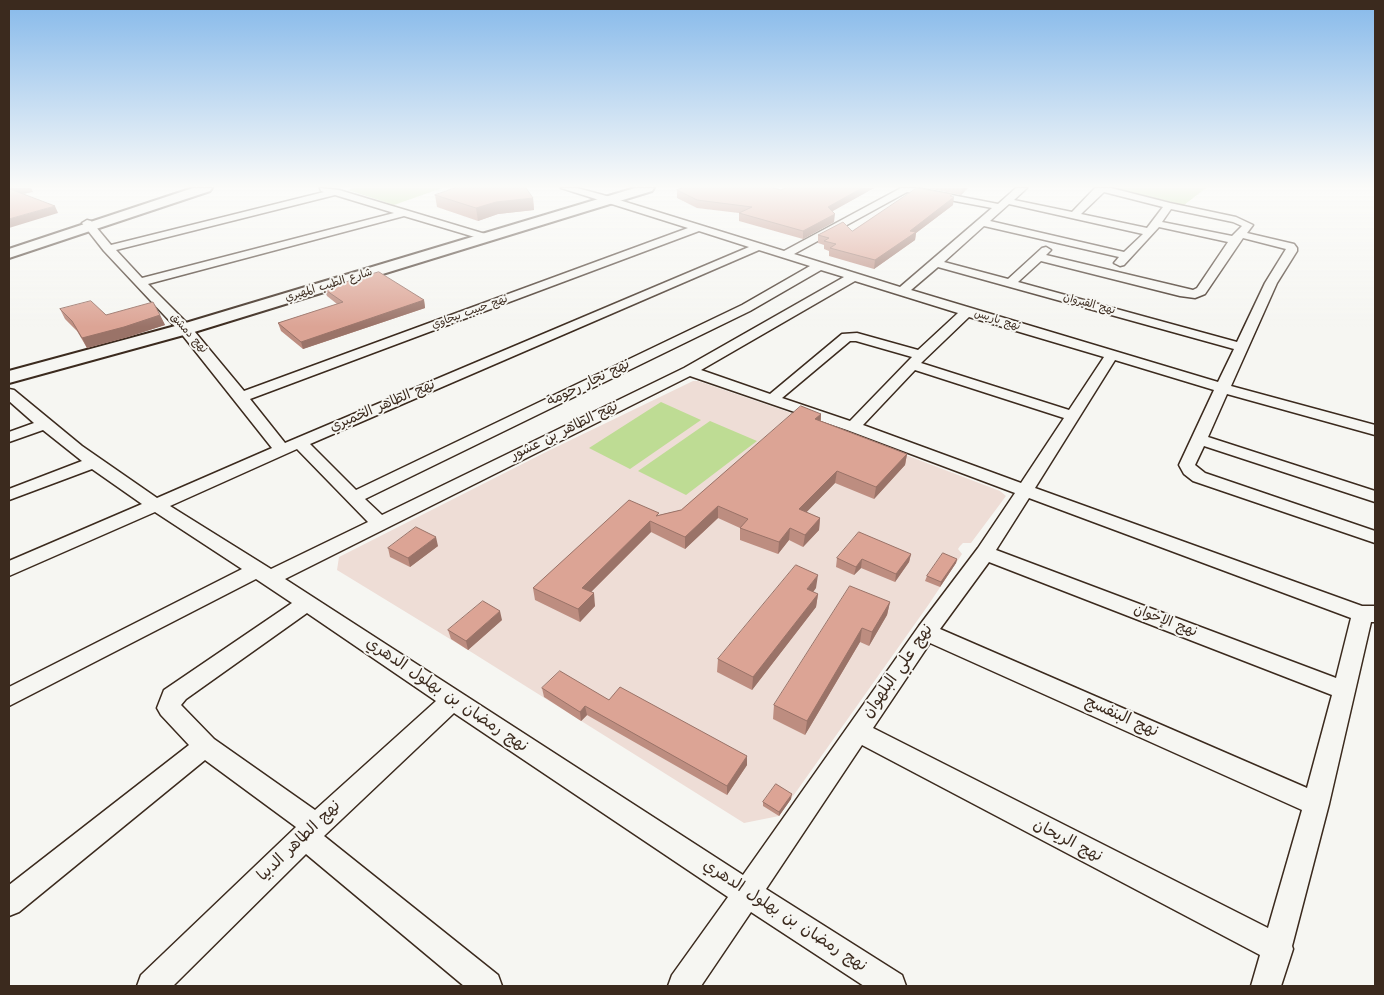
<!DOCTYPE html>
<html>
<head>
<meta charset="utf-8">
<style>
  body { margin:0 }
  #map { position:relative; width:1384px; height:995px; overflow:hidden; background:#f6f6f2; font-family:Kalam,sans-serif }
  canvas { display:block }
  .frame { position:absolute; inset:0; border:10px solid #3b2a1e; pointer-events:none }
</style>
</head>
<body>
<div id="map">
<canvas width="1384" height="995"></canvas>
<div class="frame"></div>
</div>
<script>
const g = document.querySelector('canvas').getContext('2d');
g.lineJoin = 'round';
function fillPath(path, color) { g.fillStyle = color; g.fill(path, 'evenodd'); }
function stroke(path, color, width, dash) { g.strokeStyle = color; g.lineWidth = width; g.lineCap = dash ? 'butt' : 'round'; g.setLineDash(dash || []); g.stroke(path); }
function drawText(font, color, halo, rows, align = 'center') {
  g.font = font + ' Kalam,"Playpen Sans Arabic",sans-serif'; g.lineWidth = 4; g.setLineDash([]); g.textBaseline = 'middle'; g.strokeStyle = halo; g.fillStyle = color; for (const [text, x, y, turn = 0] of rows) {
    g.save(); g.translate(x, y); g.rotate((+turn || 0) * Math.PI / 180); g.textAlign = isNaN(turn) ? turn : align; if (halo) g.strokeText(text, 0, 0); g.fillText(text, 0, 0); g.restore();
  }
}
fillPath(new Path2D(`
  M693,381h5l137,47 165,63 6,5 -35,47h-8l-3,3 -2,3 4,5 -33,50 -150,212 -35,7 -276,-173 -131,-80 2,-13 207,-105z`), '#eeddd6');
fillPath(new Path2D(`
  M354,188h88l-48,17 -46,-15z
  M1112,188h94l-22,17z
  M661,402l40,18 -71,49 -41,-21z
  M710,421l47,20 -71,54 -48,-24z`), '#bedc94');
const street = new Path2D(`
  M320,188l19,2 153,46 1,2 -5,3 -84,-25 -256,68 42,42 54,65 444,-163 -127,-40h16l26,7 181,56 117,-63h15l82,16 18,-16h11l-13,12 58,12 23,-24h16l59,15 66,14 17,8 -6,8 47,11 3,4v3l-20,32 -46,103 144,39v10l-148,-41 -19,43 167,54v11l-171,-56 -9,19 10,8 170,58v12l-182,-62 -9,-7 -5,-9 35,-75 -99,-30 -80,128 327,118h13v16h-4l-42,182 -37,142 1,3 -12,37h-30l9,-31 -398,-210 -96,144 136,86 4,11h-42l-113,-74 -50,74h-33l4,-11 56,-78 -274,-184 -130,123 174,139 4,11h-38l-158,-132 -133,132h-36l4,-11 155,-148 -91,-67 -186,152 -10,4v-31l180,-140 -28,-30 -4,-7 7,-18 128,-87 -36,-24 -247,127v-19l233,-118 -87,-57 -146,64v-15l133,-57 -50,-35 -83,31v-11l73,-28 -39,-31 -34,12v-10l25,-9 -25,-22v-12l5,1 68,56 75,52 115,-50 -92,-116 -76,-81 -22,-28 5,-3 4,1 20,24 213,-53 -3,-1zM907,192l85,16 -92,79 -106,-33zM1104,192l59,15 -16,21 -66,-14zM335,195l59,18 -252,65 -26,-28zM1009,204l134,30 -19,18 -134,-31zM1171,209l62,13 9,4 -10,10 -70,-14zM984,226l135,31 -5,6 6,3 4,-1 35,-38 69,15 -31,46 -4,2 -147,-35 5,-5 -5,-3 -4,1 -34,31 -64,-17zM699,231l50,16 -464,196 -35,-44zM1243,238l43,11 -21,34 -28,59 -219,-60 23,-21 139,35 15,2 10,-4zM759,250l51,16 -68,39 -386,185 -46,-46zM938,267l296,82 -16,33 -307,-92zM821,270l23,7 -160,91 -302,147 -17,-16 385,-188zM855,281l103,32 -40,37 -61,-17 -15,1 -72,60 -69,-24zM969,317l135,40 -35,53 -148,-47zM850,341h6l56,16 -62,64 -68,-23zM915,370l149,48 -43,65 -158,-58zM690,376l157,54 168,63 -37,55 -59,78 -176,249 -458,-296zM297,449l71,73 -97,47 -101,-63zM1029,498l322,120 -15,60 -340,-128zM989,562l343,133 -25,93 -367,-159zM307,613l129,88 -121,109 -101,-71 -33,-34 5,-6zM930,643l372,167 -34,118 -395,-200z`);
const secondary = new Path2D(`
  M193,188h19l-2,3 -201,67v-9z
  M635,188h19l-2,3 -461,142 -182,50v-12l170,-46z`);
stroke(street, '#3b2a1e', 3);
stroke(secondary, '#3b2a1e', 4);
fillPath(street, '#f6f6f2');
fillPath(secondary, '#f6f6f2');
fillPath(new Path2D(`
  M874,188l-41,23 1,11 -31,17 -64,-18v-8l-42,-5 -20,-10v-8h104z
  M927,188h41l-7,7z
  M435,195l98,3 1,12 -36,4 -20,7 -41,-14z
  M952,196l1,9 -37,28 -1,7 -41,29 -45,-13v-5l-5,-2v-4l-6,-2v-8l34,-4z
  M324,289l100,11 1,8 -122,41 -22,-18 -3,-8 59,-19 -10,-8z
  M60,309l46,6h54l5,10 -37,12 -41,11 -10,-17 -12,-12z
  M821,414v7l86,33 -2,11 -31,34 -39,-16 -29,29 14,6 -1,12 -16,17 -14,-7 -11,14 -38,-14v-12l-22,-10 -33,31 -34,-17 -60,60 4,14 -15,16 -45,-22 -2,-12 126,-73 22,-5z
  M438,546l-28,21 -20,-10 -2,-9z
  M911,554l-2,8 -14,20 -34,-14 -7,7 -18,-8 1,-9z
  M957,559l-1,4 -16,24 -15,-6 2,-5z
  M816,588l-3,4 5,2 -2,13 -64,83 -35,-18 1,-13z
  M890,602l-3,13 -18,31 -9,-4 -55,93 -32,-16 1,-14z
  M502,620l-34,30 -17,-11 -3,-9z
  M542,688l67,12 138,65 -20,30 -140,-80 -6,6 -37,-24z
  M791,799l-12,17 -16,-10v-4z`), '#bd8d80');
fillPath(new Path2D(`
  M13,188h18l2,4 -20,4 -3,-7z
  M862,188h12l-47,26 1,-7z
  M962,188h6l-7,7z
  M952,194l-1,5 3,-2 -1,8 -37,28 -1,7 -41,29 1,-9z
  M533,198l1,12 -36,4 -20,7 -2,-13 20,-6z
  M55,206l3,7 -49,15v-9z
  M835,214l-1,8 -31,17v-8z
  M424,300l1,8 -122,41 -2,-7z
  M160,315l5,10 -37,12 -41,11 -5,-10z
  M821,414l-1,11 -5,-6z
  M907,454l-2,11 -31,34 2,-12z
  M837,471l-2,12 -37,38 1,-12z
  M718,506v12l-33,31v-12z
  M820,518l-1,12 -16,17 2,-12z
  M650,521l1,11 -68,68 -1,-12z
  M790,528l-1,12 -11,14 1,-12z
  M436,537l2,9 -28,21 -2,-9z
  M911,554l-2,8 -14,20 1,-8z
  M862,559l-1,9 -7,7 2,-8z
  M957,559l-1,4 -16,24 1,-5z
  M818,575l-2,13 -11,14 2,-13z
  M594,593l1,13 -15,16 -2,-13z
  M818,594l-2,13 -64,83 1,-13z
  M890,602l-3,13 -18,31 3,-14z
  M500,611l2,9 -34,30 -2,-9z
  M862,628l-2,14 -55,93 2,-14z
  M585,706l2,9 -6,6 -1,-9z
  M747,756v9l-20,30v-9z
  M792,794l-1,5 -12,17v-4z`), '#9a7368');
const building = new Path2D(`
  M9,188h4l-3,1 45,17 -46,13z
  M455,188h71l7,10 -37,4 -20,6 -41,-13z
  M682,188h91l8,2 4,-2h77l-34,19 7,7 -32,17 -64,-18 13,-6 -55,-7 -20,-10z
  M917,188l35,6 -2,2 4,1 -44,34 6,1 -41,28 -45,-12 6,-4 -12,-3 5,-3 -11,-3 25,-13 9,9z
  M379,272l45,28 -123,42 -23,-19 65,-21 -19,-13z
  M91,301l15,14 47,-13 7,13 -36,12 -42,11 -10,-17 -12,-12z
  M801,406l20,8 -6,5 92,35 -31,33 -39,-16 -38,38 21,9 -15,17 -15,-7 -11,14 -39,-14 8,-9 -30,-13 -33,31 -35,-16 -68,67 12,5 -16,16 -45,-21 96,-88 30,13 -3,3 25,-6z
  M416,527l20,10 -28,21 -20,-10z
  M859,532l52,22 -15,20 -34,-15 -6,8 -19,-9z
  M943,553l14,6 -16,23 -14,-6z
  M796,565l22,10 -11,14 11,5 -65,83 -35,-18z
  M850,586l40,16 -18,30 -10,-4 -55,93 -33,-16z
  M483,601l17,10 -34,30 -18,-11z
  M560,671l49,29 11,-13 127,69 -20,30 -142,-80 -5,6 -38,-24z
  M776,784l16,10 -13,18 -16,-10z`);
fillPath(building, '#dca495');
stroke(building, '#9a7368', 1);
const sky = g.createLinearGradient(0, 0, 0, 327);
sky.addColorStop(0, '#86b9ea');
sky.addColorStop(0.57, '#fbfbf9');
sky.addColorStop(1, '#fbfbf900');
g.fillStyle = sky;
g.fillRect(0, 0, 1384, 327);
drawText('11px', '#3b2a1e', '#f6f6f2', [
  ["شارع الطيب المهيري",329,286,-17],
  ["نهج القيروان",1089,305,15],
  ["نهج حبيب بيجاوي",470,313,-20],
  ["نهج باريس",997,321,17],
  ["نهج دمشق",188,334,48]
]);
drawText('14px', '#3b2a1e', '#f6f6f2', [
  ["نهج نجار رحومة",589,384,-26],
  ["نهج الطاهر الخميري",383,407,-23],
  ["نهج الطاهر بن عشور",565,432,-26],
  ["نهج الإخوان",1165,622,21]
]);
drawText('16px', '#3b2a1e', '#f6f6f2', [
  ["نهج علي البلهوان",899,672,-55],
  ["نهج رمضان بن بهلول الدهري",446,696,34],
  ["نهج البنفسج",1121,718,24],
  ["نهج الطاهر الدبيا",300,842,-44],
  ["نهج الريحان",1067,842,27],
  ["نهج رمضان بن بهلول الدهري",784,917,33]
]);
</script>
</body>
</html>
